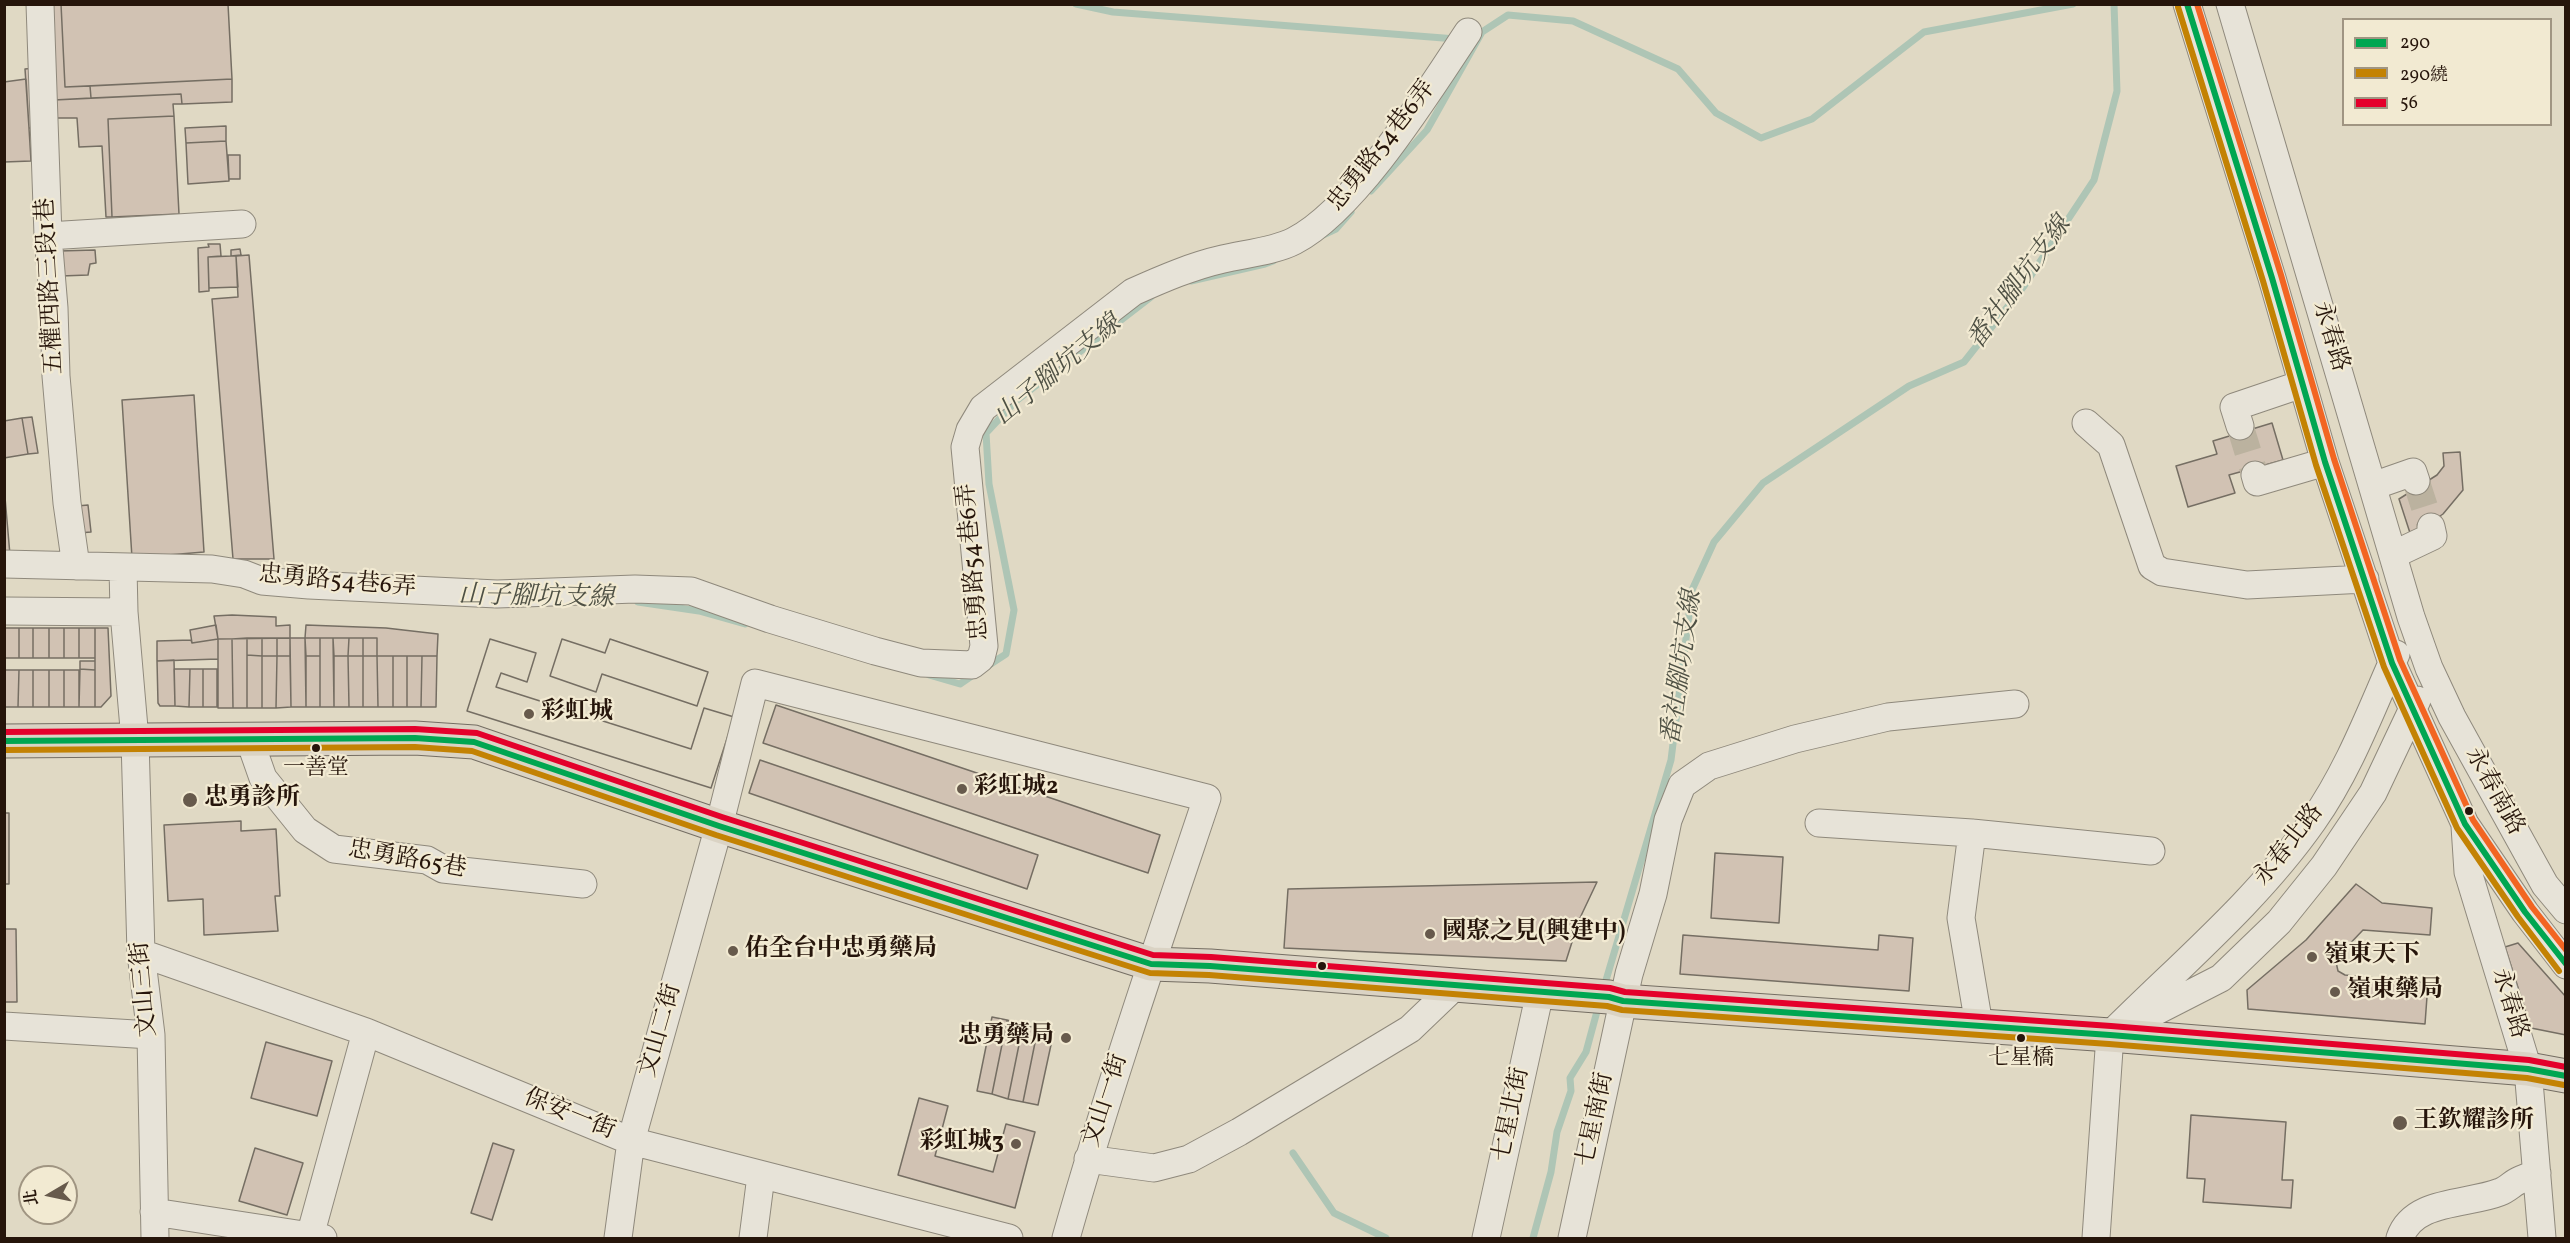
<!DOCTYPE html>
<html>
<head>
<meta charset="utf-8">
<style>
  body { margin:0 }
  #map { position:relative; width:2570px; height:1243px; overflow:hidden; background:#e0d9c4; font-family:Vollkorn,"Noto Serif TC",serif }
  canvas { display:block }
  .frame { position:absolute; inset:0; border:6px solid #26150b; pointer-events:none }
  .legend { position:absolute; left:2342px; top:18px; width:210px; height:108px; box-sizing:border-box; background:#f2ead2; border:2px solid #a09582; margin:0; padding:8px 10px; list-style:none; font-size:18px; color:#26150b }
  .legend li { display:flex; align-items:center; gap:12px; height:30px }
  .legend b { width:30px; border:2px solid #a09582 }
  .north { position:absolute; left:18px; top:1165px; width:60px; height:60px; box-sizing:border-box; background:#f2ead2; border:2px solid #a09582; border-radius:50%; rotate:261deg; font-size:16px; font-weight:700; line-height:24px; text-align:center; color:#26150b }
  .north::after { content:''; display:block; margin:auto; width:21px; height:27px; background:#675a4c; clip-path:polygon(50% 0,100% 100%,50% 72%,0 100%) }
</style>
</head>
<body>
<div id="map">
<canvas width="2570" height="1243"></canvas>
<div class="frame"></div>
<ul class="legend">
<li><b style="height:8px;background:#00a651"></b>290</li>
<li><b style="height:8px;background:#c38203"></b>290繞</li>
<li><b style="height:8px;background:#e4002b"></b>56</li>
</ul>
<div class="north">北</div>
</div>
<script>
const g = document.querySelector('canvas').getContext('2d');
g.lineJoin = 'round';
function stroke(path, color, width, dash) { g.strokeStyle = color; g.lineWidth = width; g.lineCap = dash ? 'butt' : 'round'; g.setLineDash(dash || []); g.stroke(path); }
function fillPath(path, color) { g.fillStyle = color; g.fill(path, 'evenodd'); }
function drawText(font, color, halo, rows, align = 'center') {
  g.font = font + ' Vollkorn,"Noto Serif TC",serif'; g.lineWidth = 4.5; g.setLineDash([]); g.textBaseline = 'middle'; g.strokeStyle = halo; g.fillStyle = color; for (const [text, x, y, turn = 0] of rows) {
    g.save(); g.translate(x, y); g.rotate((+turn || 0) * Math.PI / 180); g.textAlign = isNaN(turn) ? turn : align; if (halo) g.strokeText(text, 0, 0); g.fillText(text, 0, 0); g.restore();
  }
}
stroke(new Path2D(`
  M1076,4l37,8 343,27
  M1371,191l56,-61 55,-98 26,-17 65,6 105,48 38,44 45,25 51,-19 112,-87 149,-28
  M1323,235l13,-6 15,-17
  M1191,281l74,-17 8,-3
  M638,602l61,9 46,13
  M986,667l20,-13 8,-44 -25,-126 -3,-51 30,-32 135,-104
  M929,675l31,9 16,-11
  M1604,987l67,-227 21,-170 22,-48 49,-59 146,-97 55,-24 60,-76 70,-106 23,-89 -3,-87
  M1293,1153l41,60 52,25
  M1533,1238l18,-66 6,-40 14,-41 -1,-13 16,-26 13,-48`), '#aec5b5', 7);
const building = new Path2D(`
  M49,4h12l4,83 25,-1 1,12 -37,2z
  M61,4h167l4,75 -167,8z
  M34,68l4,60h-9l-4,-59z
  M26,79l5,82 -27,1v-80z
  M232,79v23l-50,2 -1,-10 -90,4 -1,-12z
  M181,94l1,10h-9l1,12 -66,3 4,98h-6l-4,-71 -23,1 -2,-29h-22l-1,-18z
  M174,116l5,98 -67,3 -4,-98z
  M226,126v15l-40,2 -1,-15z
  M226,141l3,40 -41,3 -2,-41z
  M228,155h12v24h-11z
  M208,244h12l1,12 -13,1 1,34 -10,1 -1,-44 11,-1z
  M240,249l1,6 -10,1v-6z
  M95,250l1,13 -6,1 -2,11 -27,1 -2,-25z
  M249,255l25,304h-41l-21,-260 26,-2 -2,-41z
  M231,256h5l2,31 -29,1 -1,-31z
  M194,395l10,157 -72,6 -10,-158z
  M32,417l6,36 -10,1 -6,-36z
  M22,418l6,36 -24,4v-37z
  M2272,423l11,37 -54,15 6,18 -47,14 -12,-41 41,-12 -4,-13z
  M2460,452l3,38 -20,24 -32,22 -12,-37 38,-24 7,-9 -1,-13z
  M4,486l6,69h-6z
  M88,505l3,27 -12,1 -2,-27z
  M232,615l44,2v9l14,-1v13l-72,1 -4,-23z
  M216,625l2,14 -26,4 -2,-13z
  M306,625l80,3 52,6 -1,22h-60v-18h-72z
  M4,628h15v30h-15z
  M19,628h14v30h-14z
  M33,628h16v30h-16z
  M49,628h15v30h-15z
  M64,628h15v30h-15z
  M79,628h16v30h-16z
  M95,628h13l3,68 -10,11h-6z
  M247,638v70h-14l-1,-69z
  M247,638h15v18l-15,-1z
  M262,638h15v18h-15z
  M277,638h13v18h-13z
  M290,638h15l1,69h-15z
  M305,638h15v18h-14z
  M320,638h13l1,69h-14z
  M333,638h16l-1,18h-14z
  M349,638h14v18h-15z
  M363,638h14v18h-14z
  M218,639v20l-61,2v-20l34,-1 1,3z
  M218,639h14l1,69h-15z
  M490,639l46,14 -9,29 -26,-9 -5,14 195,62 13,-41 30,9 -23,71 -244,-77z
  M490,639l46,14 -9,29 -26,-9 -5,14 195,62 13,-41 30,9 -23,71 -244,-77z
  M562,639l43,14 5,-14 98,33 -11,34 -95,-32 -6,18 -46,-16z
  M562,639l43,14 5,-14 98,33 -11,34 -95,-32 -6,18 -46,-16z
  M247,655l15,1v52h-15z
  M262,656h15l-1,52h-14z
  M277,656h13l1,51 -15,1z
  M306,656h14v51h-14z
  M334,656h14l1,51h-15z
  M348,656h15v51h-14z
  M363,656h14l1,51h-15z
  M377,656h16v51h-15z
  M393,656h14v51h-14z
  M407,656h15l-1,51h-14z
  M422,656h15l-1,51h-15z
  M174,660l1,46h-15l-2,-3 -1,-42z
  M80,661h15v9l-15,-1z
  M80,669l15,1v37h-16z
  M174,669h16l-1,38 -14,-1z
  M190,669h13v38h-14z
  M203,669h14v38h-14z
  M4,670h15l-1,37h-14z
  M19,670h14v37h-15z
  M33,670h16v37h-16z
  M49,670h15v37h-15z
  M64,670h15v37h-15z
  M776,705l384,130 -12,38 -385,-130z
  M760,760l278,95 -11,34 -278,-96z
  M4,813h5v71h-5z
  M241,821v10l35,-2 4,67h-5l3,35 -74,4 -1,-36 -35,2 -4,-76z
  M1715,853l68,4 -4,66 -68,-5z
  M1597,882l-18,38 -13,41 -282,-13 4,-59z
  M2356,884l26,19 50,5 -2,27 -67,-5 -22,23 -5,9 2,9 7,4 83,8 -3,41 -177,-15 -1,-19 59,-50z
  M4,929h12l1,73h-13z
  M1683,935l195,15 1,-15 34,3 -4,53 -229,-17z
  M2518,943l48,54v38l-35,-7 -26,-81z
  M992,1017l15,3 -15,74 -15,-3z
  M1007,1020l16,5 -15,74 -16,-5z
  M1023,1025l15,3 -15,74 -15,-3z
  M1038,1028l16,3 -16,74 -15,-3z
  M266,1042l66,19 -15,55 -66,-18z
  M919,1098l29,8 -13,50 58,16 13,-48 29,8 -20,76 -117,-33z
  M2191,1115l95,7 -4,58h11l-2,28 -88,-6 2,-23 -18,-1z
  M493,1143l21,7 -22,70 -21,-7z
  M255,1148l48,15 -16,52 -48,-14z`);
fillPath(building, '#d1c2b3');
stroke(building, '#756e63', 1.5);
stroke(new Path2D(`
  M2240,426l15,49
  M2416,481l15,46`), '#bbb29f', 27, [27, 14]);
const minor = new Path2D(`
  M40,4l8,232 6,72 2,68 11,127 9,63
  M2187,4l85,274 53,184 67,201 73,161 60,88 41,53
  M2230,4l181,613 18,51 23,49 93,168 21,25
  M48,236l194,-12
  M2086,423l25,22 41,121 10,6 85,13 118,-6
  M2240,426l-6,-19 68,-23
  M2255,475l2,7 68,-20
  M2373,486l40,-14 3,9
  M2393,555l40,-19 -2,-9
  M4,564l208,5 32,5 18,7 47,4 188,9 138,-5 56,2 79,28 105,32 46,12 51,2 9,-7 3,-12 -19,-199 5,-17 13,-22 150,-116c29,-13 59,-26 90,-33 21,-5 52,-8 71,-18 62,-32 134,-149 174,-209
  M123,568l1,44 11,128 6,213 10,82 4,203
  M4,611l120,1
  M250,741l13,37 42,52 29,19 93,11 16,9 140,15
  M1819,823l153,10 179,18
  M2465,826l3,46 60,197 14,169
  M1972,833l-11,85 18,107
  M141,953l225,79 265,109 378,97
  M2133,1023l88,-45 58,-56 45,-56 49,-73 44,-93
  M4,1026l147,9
  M1088,1159l66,9 35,-9 50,-27 171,-103 47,-45
  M154,1212l169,26
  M310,1236l56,-204
  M618,1238l13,-97 88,-315 36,-143 452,115c-49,146 -99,292 -141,440
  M753,1238l8,-62
  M1486,1238l54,-246
  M1572,1238l57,-264 24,-80 15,-74 14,-35 27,-19 86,-27 93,-22 127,-13
  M2096,1238l14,-203c69,-69 147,-134 203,-214 36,-51 58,-111 83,-167
  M2400,1238c13,-39 68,-33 100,-46 6,-2 11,-7 16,-10 7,-4 14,-6 21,-9`);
const major = new Path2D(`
  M4,741l411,-3 59,4 245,84 432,138 59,2 399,31 14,4 487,34 418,34 38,7`);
stroke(minor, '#8f897c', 29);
stroke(major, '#756e63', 35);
stroke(minor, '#e7e3d8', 27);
stroke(major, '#dad3c4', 33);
stroke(new Path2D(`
  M2187,4l85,274 53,184 67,201 73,161 60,88 41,52
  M4,741l411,-3 59,4 245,84 432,138 59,2 399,31 14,4 487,34 418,34 38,7`), '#00a651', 6);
stroke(new Path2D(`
  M2178,7l85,274 53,184 68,202 73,161 61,89 41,54
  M4,750l411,-3 57,4 244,84 434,138 59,2 398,31 15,4 487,34 418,34 37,7`), '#c38203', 6);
stroke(new Path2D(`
  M4,732l411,-3 62,4 245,84 431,138 58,2 399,31 15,4 486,34 418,34 37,7`), '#e4002b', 6);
stroke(new Path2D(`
  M2197,4l84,271 53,184 66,201 73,160 59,87 34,43`), '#f26522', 6);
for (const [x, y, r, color] of [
  [529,714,6,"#675a4c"],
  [316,748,5,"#26150b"],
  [962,789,6,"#675a4c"],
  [190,800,8,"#675a4c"],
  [2469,811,5,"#26150b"],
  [1430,934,6,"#675a4c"],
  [733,951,6,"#675a4c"],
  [2312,957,6,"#675a4c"],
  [1322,966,5,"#26150b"],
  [2335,992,6,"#675a4c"],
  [1066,1038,6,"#675a4c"],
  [2021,1038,5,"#26150b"],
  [2400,1123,8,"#675a4c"],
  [1016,1144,6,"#675a4c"]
]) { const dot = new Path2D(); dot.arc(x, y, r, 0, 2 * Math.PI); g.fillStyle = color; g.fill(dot); stroke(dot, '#f2ead2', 2); }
drawText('22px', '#26150b', '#f2ead2', [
  ["一善堂",316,770],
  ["七星橋",2021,1060]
]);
drawText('24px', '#26150b', '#f2ead2', [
  ["忠勇路54巷6弄",1383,147,-52],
  ["五權西路三段1巷",52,286,-93],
  ["永春路",2329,337,73],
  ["忠勇路54巷6弄",975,562,-95],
  ["忠勇路54巷6弄",337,583,5],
  ["永春南路",2493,792,61],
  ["永春北路",2290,846,-52],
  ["忠勇路65巷",407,861,10],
  ["文山三街",146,989,-95],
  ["永春路",2508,1004,73],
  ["文山二街",662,1031,-74],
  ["文山一街",1107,1101,-72],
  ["七星北街",1513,1115,-78],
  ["保安一街",569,1116,22],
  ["七星南街",1597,1120,-78]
]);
drawText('bold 24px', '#26150b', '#f2ead2', [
  ["彩虹城",541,714],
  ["彩虹城2",974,789],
  ["忠勇診所",204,800],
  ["國聚之見(興建中)",1442,934],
  ["佑全台中忠勇藥局",745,951],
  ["嶺東天下",2324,957],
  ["嶺東藥局",2347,992],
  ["忠勇藥局",1054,1038,"right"],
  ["王欽耀診所",2414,1123],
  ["彩虹城3",1004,1144,"right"]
], 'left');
drawText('italic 26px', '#4e5044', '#f2ead2', [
  ["番社腳坑支線",2021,284,-54],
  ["山子腳坑支線",1059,372,-40],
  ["山子腳坑支線",536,599,1],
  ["番社腳坑支線",1684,668,-82]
]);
</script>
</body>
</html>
